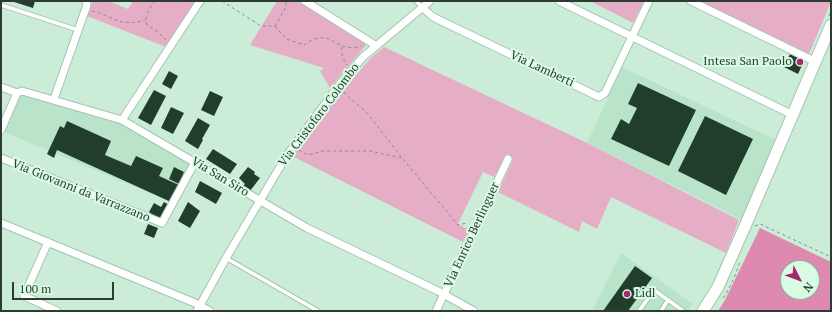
<!DOCTYPE html>
<html>
<head>
<meta charset="utf-8">
<style>
  body { margin:0 }
  #map { position:relative; width:832px; height:312px; overflow:hidden; background:#cbedd7; font-family:"PT Serif",serif }
  canvas { display:block }
  .frame { position:absolute; inset:0; border:2px solid #2e3b32; pointer-events:none }
  .north { position:absolute; left:780px; top:260px; width:40px; height:40px; box-sizing:border-box; background:#d8fbe4; border:1px solid #94ae9d; border-radius:50%; rotate:132deg; font-size:11px; font-weight:700; line-height:16px; text-align:center; color:#2e3b32 }
  .north::after { content:''; display:block; margin:auto; width:14px; height:18px; background:#aa2671; clip-path:polygon(50% 0,100% 100%,50% 72%,0 100%) }
  .scale { position:absolute; left:12px; top:282px; width:102px; height:18px; box-sizing:border-box; border:2px solid #2e3b32; border-top:0; padding-left:5px; font-size:12px; line-height:14px; white-space:nowrap; color:#2e3b32; -webkit-text-stroke:3px #d8fbe4; paint-order:stroke }
</style>
</head>
<body>
<div id="map">
<canvas width="832" height="312"></canvas>
<div class="frame"></div>
<div class="north">N</div>
<div class="scale">100 m</div>
</div>
<script>
const g = document.querySelector('canvas').getContext('2d');
g.lineJoin = 'round';
function fillPath(path, color) { g.fillStyle = color; g.fill(path, 'evenodd'); }
function stroke(path, color, width, dash) { g.strokeStyle = color; g.lineWidth = width; g.lineCap = dash ? 'butt' : 'round'; g.setLineDash(dash || []); g.stroke(path); }
function drawText(font, color, halo, rows, align = 'center') {
  g.font = font + ' "PT Serif",serif'; g.lineWidth = 4; g.setLineDash([]); g.textBaseline = 'middle'; g.strokeStyle = halo; g.fillStyle = color; for (const [text, x, y, turn = 0] of rows) {
    g.save(); g.translate(x, y); g.rotate((+turn || 0) * Math.PI / 180); g.textAlign = isNaN(turn) ? turn : align; if (halo) g.strokeText(text, 0, 0); g.fillText(text, 0, 0); g.restore();
  }
}
fillPath(new Path2D(`
  M622,67l156,74 -34,80 -157,-78z
  M18,92l104,30 70,41 -21,39 -169,-71z
  M621,253l72,51 -5,7h-96z`), '#bae4c9');
fillPath(new Path2D(`
  M93,1h15l20,8 5,-8h62l-29,46 -79,-31v-5z
  M277,1h21l69,43 -37,44 -10,-17 4,-3 -74,-23z
  M590,1h54l-11,22z
  M699,1h132v1l-22,52z
  M384,47l203,96 152,77 -13,33 -115,-56 -14,32 -15,-8 -3,11 -81,-40 15,-32 -8,-4 -11,21 -11,-5 -25,52 11,6 -6,12 -171,-86 51,-66 28,-32z`), '#e6aec6');
fillPath(new Path2D(`
  M760,228l71,34v49h-113l7,-11zM788,268h24v24h-24z`), '#dd89b0');
fillPath(new Path2D(`
  M11,1h24l-2,7z
  M790,54l14,7 -6,13 -14,-7z
  M169,71l9,5 -7,13 -9,-5z
  M638,83l58,27 -27,56 -58,-27 10,-20 8,5 8,-16 -9,-4z
  M154,90l12,6 -15,29 -13,-7z
  M210,91l13,6 -9,19 -13,-6z
  M171,107l13,6 -11,21 -12,-6z
  M705,116l48,23 -27,56 -48,-24z
  M198,118l12,7 -8,14 1,1 -5,9 -13,-8z
  M67,121l44,20 -6,14 26,11 5,-10 27,12 -4,8 20,9 -8,17 -114,-52 -3,8 -7,-4 13,-28 4,2z
  M213,149l24,15 -7,10 -24,-15z
  M174,167l10,5 -5,12 -10,-5z
  M248,167l7,5 -1,2 6,4 -10,13 -7,-5 2,-2 -6,-6z
  M200,181l22,12 -6,11 -21,-12z
  M164,202l5,3 -9,16 -5,-2 1,-2 -7,-5 5,-9 7,4z
  M188,202l12,9 -10,17 -12,-7z
  M148,224l10,4 -4,10 -10,-4z
  M635,266l17,12 -24,33h-25z`), '#213e2d');
const lane = new Path2D(`
  M416,1l6,6
  M1,5l77,25
  M226,258l92,53
  M639,311l15,-21 28,20 -1,1
  M661,311l7,-11`);
const street = new Path2D(`
  M305,1l70,44
  M559,1l234,114
  M691,1l125,61
  M423,8l10,9 166,80 6,-4 44,-92
  M1,87l16,6
  M54,99l33,-94 -1,-4
  M122,120l78,-119
  M1,130l16,-37 5,-2 100,29 185,108 131,63 36,20
  M1,158l161,65 33,-61
  M1,223l194,80 15,8
  M48,242l-24,54 33,15
  M197,311l29,-53 61,-103 6,-8 46,-62 24,-28 67,-56
  M436,311l72,-152`);
const primary = new Path2D(`
  M703,311l15,-24 28,-63 85,-199`);
stroke(lane, '#a4c5af', 5.5);
stroke(street, '#a4c5af', 9);
stroke(primary, '#a4c5af', 13);
stroke(new Path2D(`
  M155,1c-6,7 -11,15 -8,24l11,7 8,8
  M222,1l39,25h14l11,-19v-6
  M92,11c23,5 25,17 53,9
  M829,16l2,-5
  M275,26l11,13 18,6c4,-3 9,-6 14,-7 15,-3 22,15 43,8
  M342,47c-1,7 1,12 5,18
  M344,92l3,4 17,14 8,9 30,39 56,67 9,-2
  M299,150l9,5 15,-4h47l31,7
  M755,226l5,-2 71,33
  M723,298c8,-11 13,-24 17,-37`), '#7c9384', 1, [3, 3]);
stroke(lane, '#fff', 3.5);
stroke(street, '#fff', 7);
stroke(primary, '#fff', 11);
for (const [x, y, r, color] of [
  [800,62,4,"#aa2671"],
  [627,294,4,"#aa2671"]
]) { const dot = new Path2D(); dot.arc(x, y, r, 0, 2 * Math.PI); g.fillStyle = color; g.fill(dot); stroke(dot, '#d8fbe4', 1.5); }
drawText('12px', '#2e3b32', '#d8fbe4', [
  ["Intesa San Paolo",792,62],
  ["Lidl",635,294,"left"]
], 'right');
drawText('12px', '#2e3b32', '#d8fbe4', [
  ["Via Lamberti",542,69,25],
  ["Via Cristoforo Colombo",319,115,-53],
  ["Via San Siro",220,177,31],
  ["Via Giovanni da Varrazzano",81,191,22],
  ["Via Enrico Berlinguer",472,235,-65]
]);
</script>
</body>
</html>
